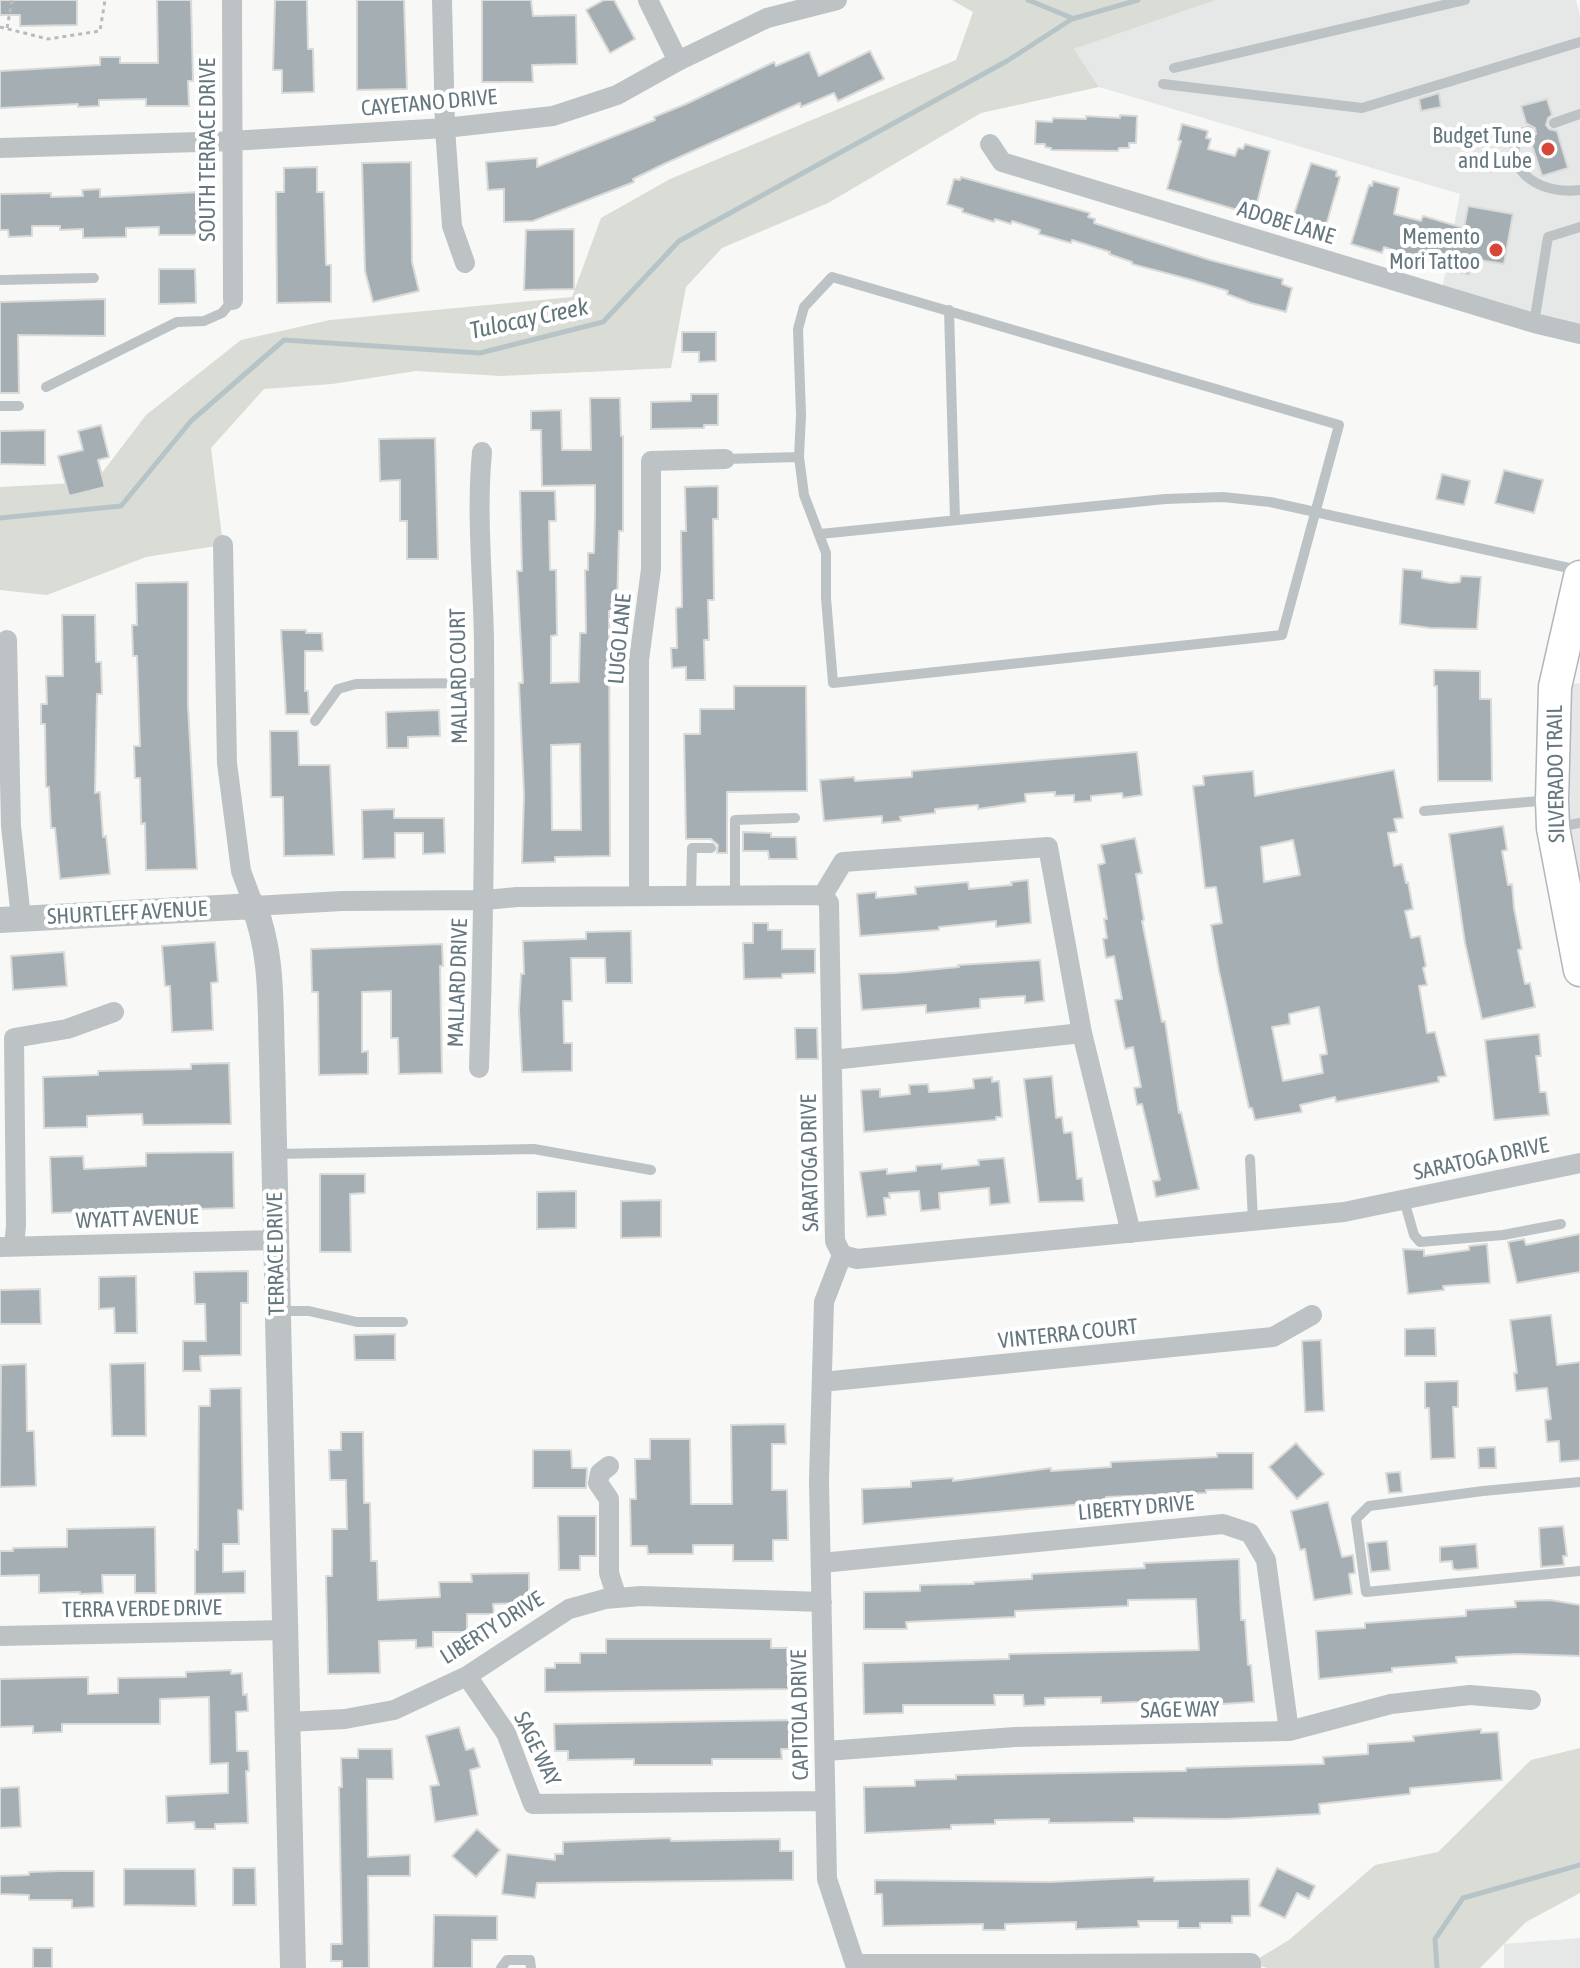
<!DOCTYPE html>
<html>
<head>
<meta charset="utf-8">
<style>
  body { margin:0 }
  canvas { display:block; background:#f8f8f6 }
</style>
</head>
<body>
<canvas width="1580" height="1968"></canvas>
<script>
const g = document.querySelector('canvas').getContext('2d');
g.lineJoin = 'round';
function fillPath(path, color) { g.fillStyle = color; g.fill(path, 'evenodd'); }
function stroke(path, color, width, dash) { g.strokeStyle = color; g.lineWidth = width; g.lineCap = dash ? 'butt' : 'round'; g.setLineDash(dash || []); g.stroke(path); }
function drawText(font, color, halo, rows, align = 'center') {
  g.font = font + ' "Asap Condensed",sans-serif'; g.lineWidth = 8; g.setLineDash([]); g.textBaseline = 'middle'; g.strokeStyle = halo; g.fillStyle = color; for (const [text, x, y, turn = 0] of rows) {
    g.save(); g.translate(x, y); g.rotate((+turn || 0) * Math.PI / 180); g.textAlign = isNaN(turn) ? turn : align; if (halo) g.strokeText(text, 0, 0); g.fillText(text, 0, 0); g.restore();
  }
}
fillPath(new Path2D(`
  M1216,0h360l4,15v319l-139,-39 19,-101 -361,-107 -25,-38z
  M1580,683v287l-25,-283z
  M1580,1938v30h-76v-24z`), '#e6e8e7');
fillPath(new Path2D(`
  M952,0h264l-142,49 25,38 -118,26 -153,90 -106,45 -36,39 -15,81 -170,8 -85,-5 -84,13 -68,5 -53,59 12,97 -77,12 -99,38 -47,-5v-103l95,-5 51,-67 95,-75 89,-20 242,-23 29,-79 69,-39 286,-119 17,-48z
  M1580,1748v145l-54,29 -46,46h-213l-16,-5 38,-23 86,-75 63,-13 93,-92z`), '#d9ddd6');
stroke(new Path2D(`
  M1028,0l44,18
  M0,518l121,-12 70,-85 93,-81 196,13 123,-31 76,-81 328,-180 65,-42 66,-19
  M1437,1968l-2,-29 28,-41 117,-33`), '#b7c4c7', 5);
const building = new Path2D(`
  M0,0h77v25l-57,1v-11h-20z
  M157,0h34l2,81h-5l1,25h-43v-7l-47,1v6l-21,1v-3l-78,4v-37l100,-6v-8h20v6h38z
  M275,0h32l1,49h5l1,43 -32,1v-23h-9z
  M357,0h47l3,89 -50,1z
  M482,0h49l2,16 43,-1 1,49 -45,1 1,17h-51z
  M604,0h10l21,39 -25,14 -24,-43z
  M870,51l14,28 -46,22 -4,-8 -33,14 -1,-4 -136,61 -31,15 1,3 -101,39 -29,1v-33l-16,1 -2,-28 51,-4v9l118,-47 -1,-3 32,-13 88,-42 2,4 33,-14 10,24z
  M1439,93l2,14 -20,4 -2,-12z
  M1547,99l5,16 -4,3 -2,7 3,4 8,2 11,37 -26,8 -12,-37 6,-5 -1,-6 -9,-5 -5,-17z
  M1120,115l17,1 -1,27h-7v5h-10l-1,3 -67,-1v-2l-6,-1v-3h-10l1,-23 16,1 1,-4 33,1v-3l34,2z
  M1182,124l26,7 -2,7 5,1 -3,10 27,7 3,-8 5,1 2,-5 25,7 -16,64 -87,-26 14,-48 -3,-1z
  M411,162l1,100 7,29 -46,11 -8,-31 -3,-108z
  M1311,163l26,8 -1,5 4,1 -17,59 -33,-10z
  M317,167v25h7l2,73h5v37l-54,1 -1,-111h8v-24z
  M961,177l129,36 -2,4 7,2 -1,4 116,37 73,19 -1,5 10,4 -6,24 -35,-9 -24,-9 1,-3 -36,-11 -60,-16v-2l-23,-8 1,-2 -38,-12 -1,3 -32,-9 1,-4 -28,-9 -1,3 -16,-5 -1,3 -32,-10 1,-3 -16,-5 7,-25 6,1z
  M1373,181l26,7 -5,26 27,7 2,-5 41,12 4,-22 45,8 -9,50 -32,-5 -3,16 -85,-28 -2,6 -31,-9 18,-59 3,1z
  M100,189v8l101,-5v43h-42v-8l-33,1v9l-43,1v-9l-23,1v-4h-28v10l-23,1 -1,-7h-8v-36l51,-1v4l32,-1 -1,-6z
  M574,229v60l-50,1 2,-60z
  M159,269h36l1,34 -37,1z
  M105,299v37l-87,-1 1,58h-19v-91z
  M682,332h34v29l-17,1v-10h-17z
  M691,394h27v31h-14v3l-53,1v-27l40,-1z
  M590,398h30l1,38h2v95h-4l-2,80h-8l1,245 -55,1v5l-33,1 2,-68 -5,-112h4l-6,-112h5l-2,-80h35l1,30h-7l1,49h6l1,65 -6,1v47l28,-1 1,-49h6l-1,-63h3v-17h6l1,-37v-31l-53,1 -1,-56h-10v-19l30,-1 1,40h29zM580,744l1,86h-29l-1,-85z
  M101,425l8,32 -11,3 7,27 -36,9 -11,-40 25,-6 -5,-19z
  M45,430v35l-45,-1v-33z
  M435,438l3,121h-31v-38h-7v-41l-20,1 -1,-42z
  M1504,470l39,10 -9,33 -39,-10z
  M1442,474l28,7 -6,24 -28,-6z
  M718,486v33h-5l1,81h-6l1,40h-5l1,40h-19v-13l-14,1 -1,-20h6l-1,-40 6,-1 -1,-76h5l-1,-44z
  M1403,569l19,2v7l29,5 9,-1 1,-6 20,1 -4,52 -47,-1 -30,-4z
  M188,582v124l9,163 -51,1 -1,-47 -4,1 -1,-46h-5l-1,-32h6l-3,-90h-4l-1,-31h5l-1,-42z
  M62,615h33l1,47h5l1,32h-5l-2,99 5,-1 3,45 3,-1 4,38 -50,5 -5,-51h-4l-2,-41h-3l-1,-63h-4v-20h6l-1,-28h17z
  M281,630h25v3h16l1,18h-18v40h3l1,23h-23z
  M1434,670l46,1v28h11l1,82h-54l-1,-95h-3z
  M734,686h72l1,105 -80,1v61h-10l1,-8 -7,-6h-25l-2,-105h16v-25h34z
  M439,710l1,26 -32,1v11h-21l-1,-36z
  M270,731h28l1,34h31l4,90 -50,1 -1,-59h-12z
  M1137,752l5,43 -19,3 -1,-5 -31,3v5l-17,1v-7l-19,1v-4l-30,2 1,8 -34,5 -14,2v-4l-43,4v4l-35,4 1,4 -19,2v-7l-58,5 -4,-41 34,-3 1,4 57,-4v-6z
  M1394,770l9,48 -9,1 3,13 -9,1 6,33 8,-2 4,19 2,-1 5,27 -8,2 6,27 9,-2 6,30 -3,2 4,17 -8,1 8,47 8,-1 11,44 -8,1 1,5 -103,20 -1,-5 -35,8 2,7 -47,8 -3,-12h-3l-30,-137 -8,-46 11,-2 -6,-36 -11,1 -12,-102 11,-1 -1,-9 50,-5 2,25zM1293,840l7,35 -36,7 -3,-35zM1319,1007l8,47 -7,1 3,18 -40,8 -11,-54 18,-3 -1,-10z
  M394,809v9h50l1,35 -22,1v-21h-28v25l-32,1 -1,-49z
  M1503,826l4,24 -5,1 6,34 4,-1 2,24 8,41 -4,1 7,34 5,-1 5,24 -53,12 -17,-76 -16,-109z
  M743,832l28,1v4h25l1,22h-28l-1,-8h-25z
  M1135,838l7,35 -6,1 8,46 -2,1 20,101 3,-1 14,92 2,-1 18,77 -43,8 -3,-16 7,-1 -18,-76 -5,1 -3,-17 7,-1 -8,-40 -8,2 -10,-49 7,-1 -8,-43 -8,2 -3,-19 4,-1 -3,-19h3l-9,-54 7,-2 -4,-18z
  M1028,880l3,43 -35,4v-6l-57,6v3l-79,6 -3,-42 19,-2v6l40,-4 -1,-7 53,-5 1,7 43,-4 -1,-3z
  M753,923h15v7h14v19h33v24l-33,1v4l-38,1 -1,-36h10z
  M631,931l1,52h-26l-1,-25h-34l1,43h-9l1,42h8v28l-50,1 -3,-62 2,-36h3l-1,-33 63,-2v-7z
  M215,942l3,40 -7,1 2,47 -41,2 -2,-46h-5l-3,-40z
  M442,944l1,22h-3l2,107 -43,1 -1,-36h-7v-47l-29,1v60l6,-1v23l-49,1 -1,-83h-6l-1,-43z
  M64,952l3,34 -54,4 -2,-34z
  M1040,960l4,41 -19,2v-7l-17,1 -28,2v9l-54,5v-8l-64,5 -3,-36 36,-1 64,-6 -1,-2z
  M795,1028h22l1,31h-22z
  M1539,1034l2,22h-5l4,36h6l3,23 -55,5 -9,-80z
  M229,1063l2,61 -88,1 -1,-11 -55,2v11l-43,1 -1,-51 55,-2v-4l93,-2v-5z
  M1052,1076l4,42 6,-1 2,16 8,-1 5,47 5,-1 2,23 -45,1 -15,-123z
  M992,1077v5l7,-1 3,36h-6v3l-132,12 -3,-42 19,-1v8l30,-3 -1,-9 19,-1 1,8 16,-1 29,-3 -1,-9z
  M233,1152l1,56 -182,5 -2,-56 33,-1 1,13 62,-3v-13z
  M1004,1158l6,45 -20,2 -1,-17 -50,5 1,16 -19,2 -2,-20 -30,2 1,5h-6l2,17 -19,2 -7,-45 27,-3v5l29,-3v-5l26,-2v5l37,-4 -1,-5z
  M320,1174h45v19l-15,1 1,58h-31z
  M576,1191v37l-39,1v-37z
  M661,1200v37l-40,1v-37z
  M1580,1234v38l-63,11 -9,-41 16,-3 2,6z
  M1487,1244l3,39 -47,3 1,4 -36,4 -5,-45 21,1v6l45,-6v-4z
  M248,1271v32h-7v52l-41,1 1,15h-18v-30h23l-1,-37h-10l-1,-32z
  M136,1276l1,57h-22l-1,-25 -15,1v-32z
  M40,1289l1,35h-41v-34z
  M1551,1315l6,50 23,-3v98l-20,2 -1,-21 -12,1 -2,-22 6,-1 -4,-31 -31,3 -2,-18h3l-7,-53z
  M1435,1328l1,28h-31v-27z
  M395,1334v26h-40l-1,-25z
  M1321,1340l3,71 -19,1 -3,-71z
  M145,1363l1,73h-34l-2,-72z
  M26,1364l1,67h7l2,55 -36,1 1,-122z
  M1458,1381v26h-5l2,51 -24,1 -2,-51h-4v-26z
  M241,1388l2,122h-5l1,34h-16v28l22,-1v22l-50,1v-44h3l1,-144h11v-17z
  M785,1424l1,20h-14v46h15l1,50h-15v21h-40v-16h-40v9h-45l-1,-8h-16l-1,-47h6l-1,-40h15v-20h40l1,65h41l-1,-79z
  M341,1432h22l1,71h6l1,58h6l1,39 62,-3 -1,-15h33l-1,-8 58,-1v25l-10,1v4l-26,1 1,10h-27v18h-34v15l-17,1v-8l-37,1 1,32 -52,1 -2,-98h6v-47h15l-1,-49h-16l-1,-30h12z
  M1296,1443l28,31 -27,25 -28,-32z
  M1495,1447l1,21h-17l-1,-20z
  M533,1450h38l1,18h15l-1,20h-53z
  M1217,1453h36v36l-47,1v3l-100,4v5l-243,22 -1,-35 49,-2v-6l42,-3v3l98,-13v3l60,-4v-5l106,-5z
  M1400,1472l2,20 -13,1 -3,-20z
  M1328,1502l14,55 11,-2 2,18 -6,1 3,20 -38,6 -9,-51 -5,1 -9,-39z
  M558,1516h38v40h-16v14h-21z
  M1563,1526l4,30h-4l1,9 -23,2 -2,-39z
  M155,1527l1,66h-21v-18h-33l1,18 -23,1v-2l-41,1v-18l-39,1v-25h13v-3l54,-1v-18z
  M1387,1541l3,29 -19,2 -4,-29z
  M1476,1544l2,24 -20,2 -5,-1 -1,-8 -12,1v-15z
  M1239,1559l2,61h4l3,45h3l3,37 -47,3v-5l-106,3v-6l-56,1v7l-21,1 -1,-11h-29l1,10h-92v8l-39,1 -1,-51 146,-4v-5l190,-4 -3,-51 -68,1v6l-113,5v6l-109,5 1,7h-43v-37l56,-1v-6l54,-1v-2l58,-3v-5l113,-6 -1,-5z
  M1550,1600l30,5v51l-63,-2 -61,3 1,6 -65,5v4l-73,7 -3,-48 49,-3v-5l101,-7v-6l50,-3 -1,-6z
  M606,1639h165v9h17v41l-243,3v-24h10v-5h25v-10h26z
  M231,1670v4l11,-1 1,22 4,-1 1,17 -12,1 1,39h11l1,20h-3l2,52 -33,1v5h-20l-1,-7 -27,1 -1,-27 62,-3v-30l-18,1 -1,-67 -49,2v25h-98v8l-29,1v-7l-33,1v-48l88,-2v17l30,-1v-15l68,-1v-5z
  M791,1720l1,29h-11l1,10h-70v6h-78v-6l-66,1v-9h-13l-1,-27z
  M459,1727l7,23 8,-2 6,19 -10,3 8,45 -43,7 -5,-36 9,-1 -13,-49z
  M1481,1729v4l17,-1 4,48 -92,8v6l-91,10 1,10 -95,5 -91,-1v4l-85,1v-4l-54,1v4l-44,1v4l-86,4 -1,-46 51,-1v-6l41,-1v-4l230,-4v-3l138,-4 -1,-7 45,-3v-10l46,-3 -1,-5z
  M358,1749h34l1,30h-26l1,78 42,-2v21h-42l1,92h-27v-7h-11v-17h11l-3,-157h3l-1,-29h17z
  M19,1787l2,40 -21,1v-40z
  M477,1829l23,21 -24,27 -24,-21z
  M670,1838l1,3 109,-2v12h13v29l-256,3 -2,15 -33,-4 5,-40 48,6v-6h8v-12z
  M233,1868h22l1,37h-23z
  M1277,1868l38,18 -6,13 -12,-6 -12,25 -26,-12z
  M124,1869h71l1,37 -72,-1z
  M61,1871h33v36l-22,1v-8h-43v-5l-29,-1v-18l29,-1v-3z
  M1154,1877v4l95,-2 1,37h-18v7h-32v5h-22v-7h-40l1,6 -63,2v-7l-71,2v6h-22v-6l-100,2 -1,-32h-7v-14l175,2z
  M434,1915l63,1v24h-25v28h-39z
  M33,1948h19v20h-19z`);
fillPath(building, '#a5afb3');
stroke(building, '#dadad8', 2);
const primary = new Path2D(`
  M1580,577l-25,110 -3,113 1,28 27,142`);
stroke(primary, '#b1b7ba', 35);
stroke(new Path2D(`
  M0,27l48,12 52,-8 5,-31
  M7,28l5,-28`), '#b8bcbe', 3, [4, 4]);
stroke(new Path2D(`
  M1174,68l291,-68
  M1163,84l199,24 218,-66
  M1554,123l26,-9
  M1528,131l-10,3c-16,41 28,61 62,56
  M832,277l507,148 -57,210 -449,48 -7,-85v-45l-22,-58 -5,-38 2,-42 -3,-86 6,-22z
  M0,280l94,-2
  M949,310l6,210
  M1534,323l14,-86 32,-10
  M46,387l131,-65 27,-1 18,-8 11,-13
  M0,406h19
  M725,459l74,-2
  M820,534l345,-35 58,-2 47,5 308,68
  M315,721l23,-32 18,-5 128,-1
  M1424,811l126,-11
  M1558,827l22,-4
  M691,895l1,-47h19
  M735,895v-75l60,-2
  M276,1154l258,-5 117,21
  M1250,1159l3,62
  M1404,1200l10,35 6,7 83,-7 58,-11
  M279,1311h30l48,11h46
  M1580,1482l-97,9 -114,15 -13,13 10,73 214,-21
  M501,1968l6,-8h23l1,8`), '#bdc3c5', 10);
stroke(new Path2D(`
  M232,0l1,300
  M442,0l3,128 7,98 13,37
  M648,0l30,61
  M990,144l12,18 532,161 46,11
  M0,148l231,-7 214,-13 108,-12 64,-21 61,-34 89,-43 70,-18
  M223,545l4,218 14,108 13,35 88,-5 143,-1 32,-3 306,-2 6,8 6,338 7,14 15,4 487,-47 236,-49
  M7,640l4,186 10,92
  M639,894v-234l12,-91v-108l74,-2
  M823,895l20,-33 205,-15 34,186 49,200
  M832,1060l250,-27
  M479,1068c5,-142 6,-284 5,-427 -1,-63 -8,-127 -2,-189
  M14,1246l2,-20 -2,-188 53,-9 47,-17
  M0,1247l275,-7
  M842,1255l-18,47 -5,178 8,399 28,85h203v4
  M822,1382l451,-45 39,-22
  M609,1466l-9,7 -2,10 11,16v74l8,25
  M821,1563l402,-39 27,9 16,27 23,171
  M0,1636l286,-6
  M467,1676l39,57 27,71 292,-3
  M289,1722l56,-3 49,-9 73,-34 102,-67 36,-10 36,-3 181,6
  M826,1751l189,-14 274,-6 102,-27 79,-9 61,5
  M1058,1964l193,-1v5`), '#bdc3c5', 20);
stroke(new Path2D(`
  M0,920l254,-14c19,49 16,98 18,151l21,911`), '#bdc3c5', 26);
stroke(primary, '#fff', 32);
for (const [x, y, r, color] of [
  [1548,149,8,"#d74637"],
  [1496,250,8,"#d74637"]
]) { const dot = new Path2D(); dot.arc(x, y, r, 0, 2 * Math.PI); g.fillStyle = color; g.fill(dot); stroke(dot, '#fff', 3); }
drawText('22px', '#66787f', '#fff', [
  ["CAYETANO DRIVE",429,103,-5],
  ["SOUTH TERRACE DRIVE",208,150,-90],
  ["ADOBE LANE",1286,223,17],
  ["LUGO LANE",620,639,-85],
  ["MALLARD COURT",459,676,-91],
  ["SILVERADO TRAIL",1556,774,-91],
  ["SHURTLEFF AVENUE",127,913,-3],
  ["MALLARD DRIVE",458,983,-88],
  ["SARATOGA DRIVE",1481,1159,-12],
  ["SARATOGA DRIVE",810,1163,-91],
  ["WYATT AVENUE",137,1219,-2],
  ["TERRACE DRIVE",276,1254,-91],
  ["VINTERRA COURT",1068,1334,-6],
  ["LIBERTY DRIVE",1136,1508,-5],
  ["TERRA VERDE DRIVE",142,1609,-1],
  ["LIBERTY DRIVE",492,1628,-32],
  ["SAGE WAY",1180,1710,-1],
  ["CAPITOLA DRIVE",800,1715,-91],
  ["SAGE WAY",537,1749,64]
]);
drawText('22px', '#66787f', '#fff', [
  ["Budget Tune",1532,136],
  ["and Lube",1532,161],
  ["Memento",1480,237],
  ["Mori Tattoo",1480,262]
], 'right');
drawText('italic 24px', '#607679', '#fff', [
  ["Tulocay Creek",529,319,-12]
]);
</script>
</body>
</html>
